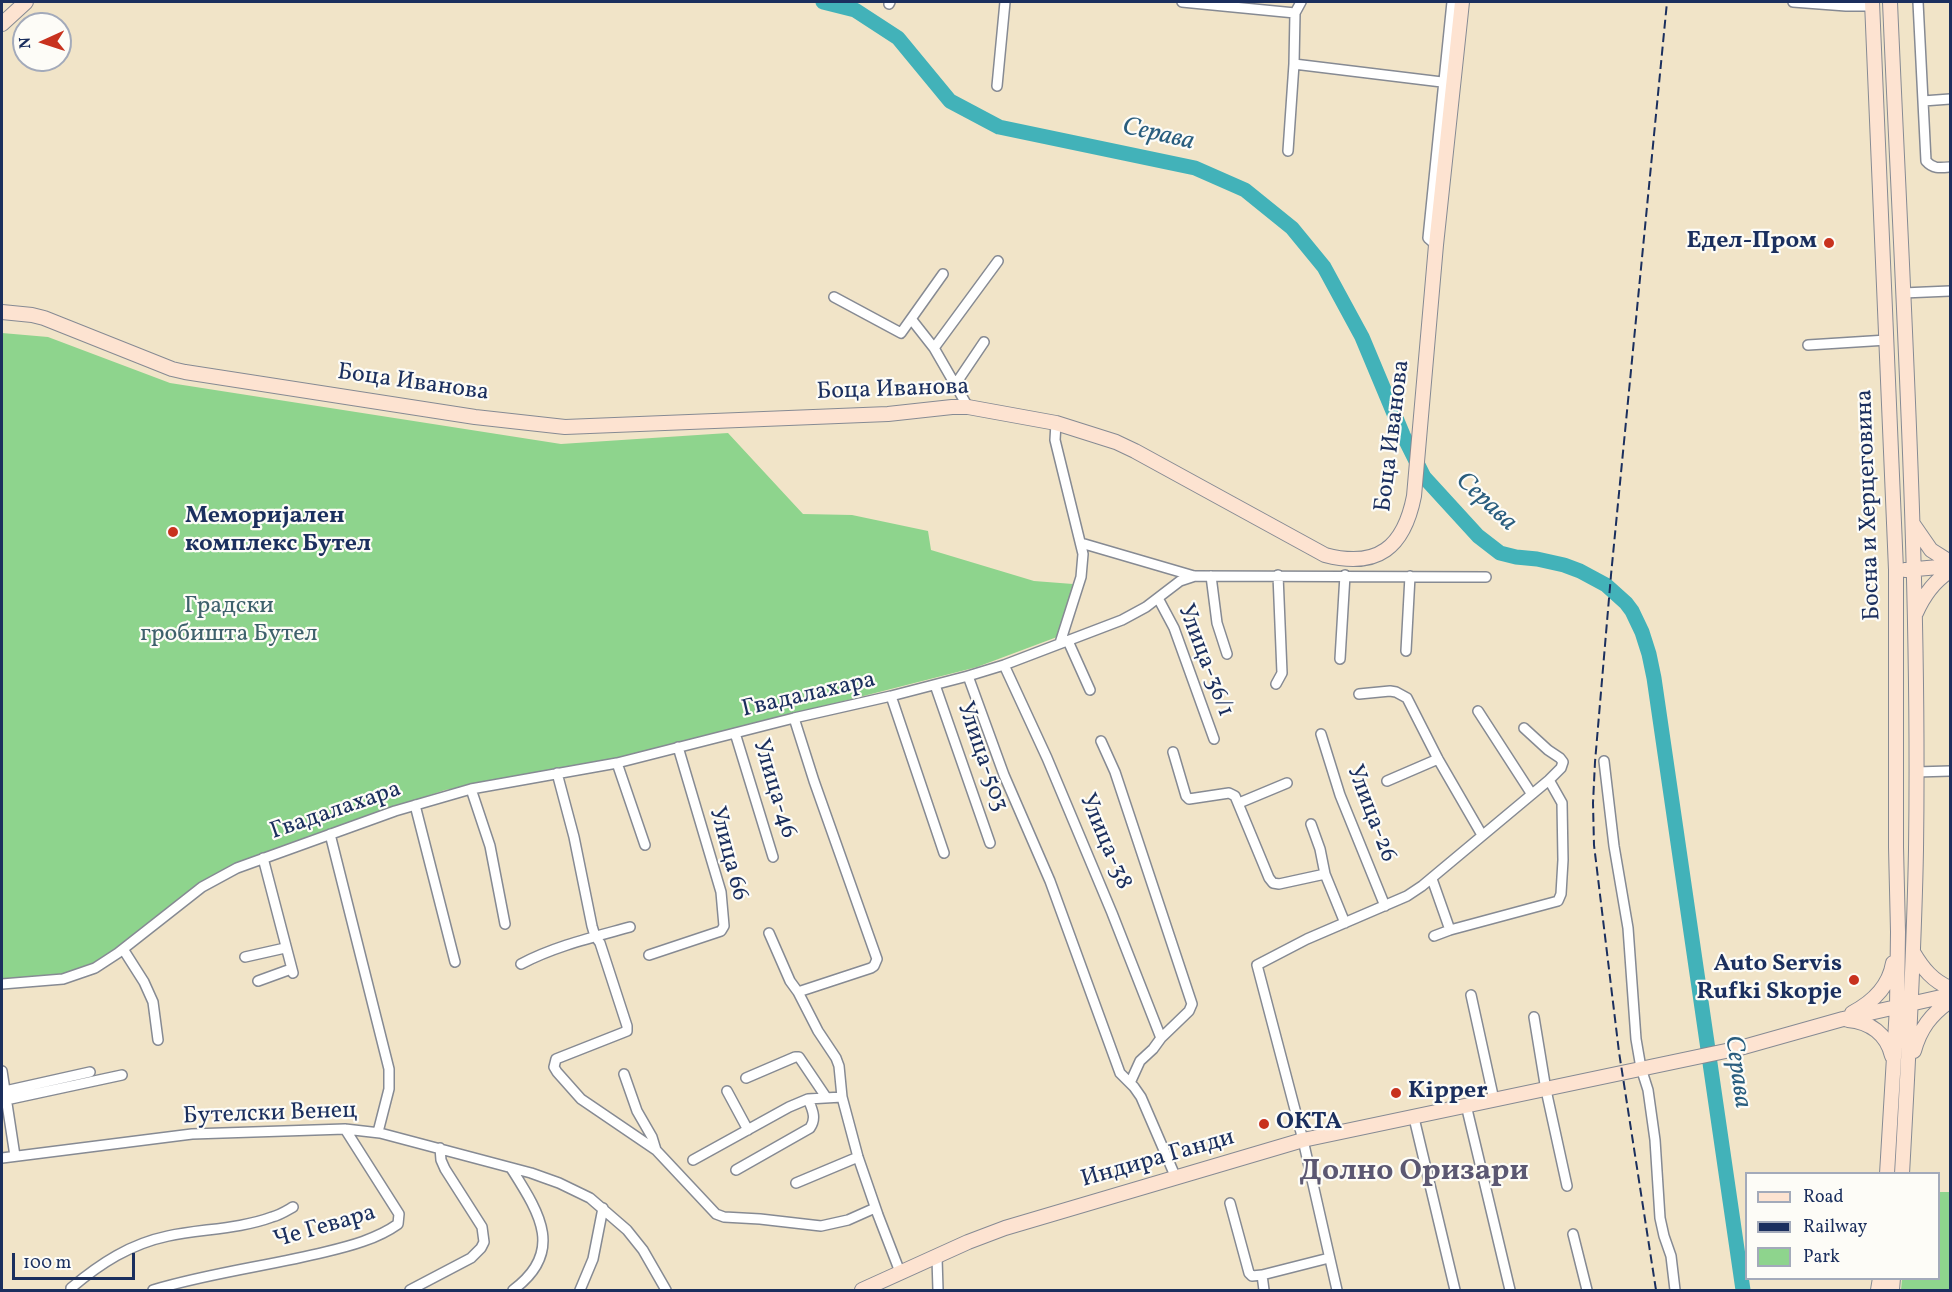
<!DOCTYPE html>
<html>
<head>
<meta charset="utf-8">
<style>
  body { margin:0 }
  #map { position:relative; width:1952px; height:1292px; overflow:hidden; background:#f1e4c8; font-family:Vollkorn,serif }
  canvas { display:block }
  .frame { position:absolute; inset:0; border:3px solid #1b2f5e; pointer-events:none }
  .legend { position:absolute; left:1745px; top:1172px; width:195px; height:108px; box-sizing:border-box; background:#fdfcf7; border:2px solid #a3aaba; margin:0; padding:8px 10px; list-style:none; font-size:18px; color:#1b2f5e }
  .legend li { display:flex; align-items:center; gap:12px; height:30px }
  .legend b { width:30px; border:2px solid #a3aaba }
  .north { position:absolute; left:12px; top:12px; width:60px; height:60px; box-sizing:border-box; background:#fdfcf7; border:2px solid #a3aaba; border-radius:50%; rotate:267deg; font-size:16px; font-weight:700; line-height:24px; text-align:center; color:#1b2f5e }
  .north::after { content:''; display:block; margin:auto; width:21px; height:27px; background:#c8321e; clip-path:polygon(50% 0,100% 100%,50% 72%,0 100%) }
  .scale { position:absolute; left:12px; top:1253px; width:123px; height:27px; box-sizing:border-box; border:3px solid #1b2f5e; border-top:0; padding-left:8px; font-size:18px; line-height:21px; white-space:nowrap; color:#1b2f5e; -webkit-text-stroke:4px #fdfcf7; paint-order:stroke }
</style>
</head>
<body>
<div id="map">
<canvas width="1952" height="1292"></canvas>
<div class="frame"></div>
<ul class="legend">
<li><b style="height:8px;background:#fde3d1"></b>Road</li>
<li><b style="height:8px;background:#1b2f5e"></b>Railway</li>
<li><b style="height:16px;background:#8ed48d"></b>Park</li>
</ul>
<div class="north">N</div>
<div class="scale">100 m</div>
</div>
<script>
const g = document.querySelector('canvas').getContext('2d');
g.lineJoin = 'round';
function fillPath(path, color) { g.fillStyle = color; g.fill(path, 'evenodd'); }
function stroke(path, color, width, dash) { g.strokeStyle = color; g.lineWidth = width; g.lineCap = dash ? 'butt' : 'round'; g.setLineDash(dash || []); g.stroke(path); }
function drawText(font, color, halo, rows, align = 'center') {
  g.font = font + ' Vollkorn,serif'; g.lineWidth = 4.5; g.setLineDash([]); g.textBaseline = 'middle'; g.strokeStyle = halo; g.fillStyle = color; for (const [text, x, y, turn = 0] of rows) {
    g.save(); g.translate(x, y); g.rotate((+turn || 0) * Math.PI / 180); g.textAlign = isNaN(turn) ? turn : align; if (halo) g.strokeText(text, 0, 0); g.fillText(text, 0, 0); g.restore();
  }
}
fillPath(new Path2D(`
  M2,333l46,4 122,46 391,61 167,-11 75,81 49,1 76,16 3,19 103,31 39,3 -16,53 -80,30 -380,97 -152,26 -122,41 -89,34 -131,95 -30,13 -35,5 -36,2z
  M1939,1192h11v98h-11l-1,-1 -37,1 1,-11 36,-1z`), '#8ed48d');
stroke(new Path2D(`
  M823,2l32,8 43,28 52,63 49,26 196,41 50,22 47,38 32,39 38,70 41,98 21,42 54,59 22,17 16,4 21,2 27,6 16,6 26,14 20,18 6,8 10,21 7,22 5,24 89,612`), '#42b2b9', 15);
const street = new Path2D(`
  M1182,2l113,11
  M1793,2l53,4h26
  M1918,2l8,159c7,8 14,7 24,6
  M889,4l1,-2
  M1294,64l156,19
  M997,86l8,-84
  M1923,101l27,-2
  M1288,151l6,-87 1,-51 6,-11
  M1436,245l-8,-7 24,-236
  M1903,293l47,-2
  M834,297l67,36 42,-59
  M912,320l22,28 34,59
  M1808,345l79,-5
  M934,348l64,-87
  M955,385l29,-43
  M1056,423l-1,17 28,114 -2,23 -21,66
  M1081,543l113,33
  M1211,576l6,47 10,31
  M1158,598l16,30 40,111
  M1068,641l22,49
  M1406,651l4,-75
  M1340,659l5,-84
  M1004,665l43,93 65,155 49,125
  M968,676l36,99 46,106 70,192 14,14 7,10 35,81
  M1276,684l6,-11 -4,-98
  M935,685l55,158
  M1359,694l31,-3 6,1 11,6 31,61 44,76
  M891,696l53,157
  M1478,711l53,82
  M794,718l20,63 63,178 -3,7 -3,2 -73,24
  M735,733l38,124
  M1321,734l19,61 45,111
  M1101,741l14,31 77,232 -3,7 -28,27 -8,11 -13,12 -10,22
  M1173,752l13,44 3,3 40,-6 6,3 34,82 4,5 6,1 46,-10
  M1604,761l10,85 14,82 8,111 5,29 7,22 7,50 5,78 4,18 7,20 4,34
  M617,763l28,82
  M1916,772l34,-1
  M557,773l17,64 18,89 3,10 5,7 27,83v5l-5,2 -66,26 -2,8 3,5 24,27 75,51 60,64 8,3 36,2 61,7 27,-6 27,-12
  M1387,781l51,-22
  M471,789l19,57 15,78
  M1239,803l48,-20
  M415,805l40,157
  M1311,824l9,25 5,25 20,49
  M330,834l59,235v20l-11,43
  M263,858l30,115
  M1432,879l18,51
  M769,933l21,48 8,11 20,39 18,27 3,8 3,31 16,60 20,58 22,57
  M1434,936l16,-6 108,-29 3,-7 2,-34 -1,-57 -13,-23
  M123,949l21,33 9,20 5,38
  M649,955l72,-24 3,-5 -3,-34 -43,-145
  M245,957l40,-9
  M521,964c34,-18 73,-27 109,-37
  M258,981l33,-12
  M2,984l61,-5 32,-11 23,-15 84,-66 35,-19 158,-57 76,-22 146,-26 177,-45 97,-22 77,-20 36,-11 118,-45 24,-13 34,-26 15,-5 291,1
  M1471,995l23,105
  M1534,1017l12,73 21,96
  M2,1071l13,85
  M624,1074l13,37 15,26 4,13
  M746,1078l49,-21h4l27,40
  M5,1091l85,-19
  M727,1091l21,39
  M6,1100l116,-25
  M1466,1105l44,185
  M1414,1118l41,172
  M2,1158l190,-24 153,-5 35,4 151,40 28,10 31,15 37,32 16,20 23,40
  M693,1160l96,-53 19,-8 34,-2
  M511,1168c27,43 55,83 2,122
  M736,1170l74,-42c7,-10 2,-19 -2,-29
  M796,1183l62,-26
  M1230,1203l19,70 3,3 10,-1 2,15
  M1573,1234l14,56
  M937,1258l1,32
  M1262,1275l67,-17
  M71,1290v-2c30,-25 59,-44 97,-52 33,-7 72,-7 104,-19 8,-2 14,-6 21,-10
  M153,1290c56,-17 115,-24 172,-38 25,-6 52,-13 73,-28l1,-10 -54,-85
  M410,1290l61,-32 10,-10 3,-6 -2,-15 -37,-58 -4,-9 -1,-12
  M580,1290l13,-31 10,-51
  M1337,1290l-34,-150 -46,-175 50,-26 100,-43 15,-10 127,-106 12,-12 2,-6 -3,-4 -12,-8 -24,-22`);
const secondary = new Path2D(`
  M1872,2l24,568v277l2,85 -1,75 -10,167
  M1890,2c12,282 30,565 26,848 -2,108 -8,216 -14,324
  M2,24l24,-22
  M2,312l30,3 12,3 128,51 13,3 290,45 90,10 323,-13 64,-7h16l88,16 60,19 19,9 190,104c53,14 79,-8 89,-59l22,-251 26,-243
  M1913,524l18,26 19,12
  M1905,570l45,-4
  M1916,613c8,-18 18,-32 34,-42
  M1913,952c10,17 20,29 37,36
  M1852,1013c21,-11 37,-26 41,-50
  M1848,1020c22,2 39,14 44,36
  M1914,1051c6,-22 17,-37 36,-50
  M862,1290l106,-48 37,-14 298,-88 437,-92 103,-29 107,-24
  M1878,1290l2,-12
  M1892,1290l1,-12`);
stroke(street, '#868a93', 12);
stroke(secondary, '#868a93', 16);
stroke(street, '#fff', 9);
stroke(secondary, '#fde3d1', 14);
stroke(new Path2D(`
  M1656,1290l-37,-238 -25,-207 -1,-42 2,-41 16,-187 56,-573`), '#1b2f5e', 2, [9, 4.5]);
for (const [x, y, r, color] of [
  [1829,243,6,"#c8321e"],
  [173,532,6,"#c8321e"],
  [1854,980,6,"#c8321e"],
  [1396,1093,6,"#c8321e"],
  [1264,1124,6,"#c8321e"]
]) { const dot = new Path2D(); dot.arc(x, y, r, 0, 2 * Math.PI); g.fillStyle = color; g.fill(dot); stroke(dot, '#fdfcf7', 2); }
drawText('bold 24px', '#1b2f5e', '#fdfcf7', [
  ["Едел-Пром",1817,243,"right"],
  ["Меморијален",185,518],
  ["комплекс Бутел",185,546],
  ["Auto Servis",1842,966,"right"],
  ["Rufki Skopje",1842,994,"right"],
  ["Kipper",1408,1093],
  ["ОКТА",1276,1124]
], 'left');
drawText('24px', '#1b2f5e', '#fdfcf7', [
  ["Боца Иванова",413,384,8],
  ["Боца Иванова",893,391,-2],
  ["Боца Иванова",1394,436,-83],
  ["Босна и Херцеговина",1870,505,-92],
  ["Улица-36/1",1204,661,69],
  ["Гвадалахара",809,696,-13],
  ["Улица-503",981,757,71],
  ["Улица-46",773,789,73],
  ["Гвадалахара",336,812,-19],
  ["Улица-26",1370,814,69],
  ["Улица-38",1104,842,67],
  ["Улица 66",727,854,75],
  ["Бутелски Венец",270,1115,-2],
  ["Индира Ганди",1158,1160,-16],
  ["Че Гевара",325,1228,-16]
]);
drawText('24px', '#3e616c', '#fdfcf7', [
  ["Градски",229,608],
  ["гробишта Бутел",229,636]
]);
drawText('italic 26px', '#295d7e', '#fdfcf7', [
  ["Серава",1158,136,13],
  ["Серава",1485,503,43],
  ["Серава",1736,1072,82]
]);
drawText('bold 30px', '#5c5872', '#fdfcf7', [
  ["Долно Оризари",1414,1173]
]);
</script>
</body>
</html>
